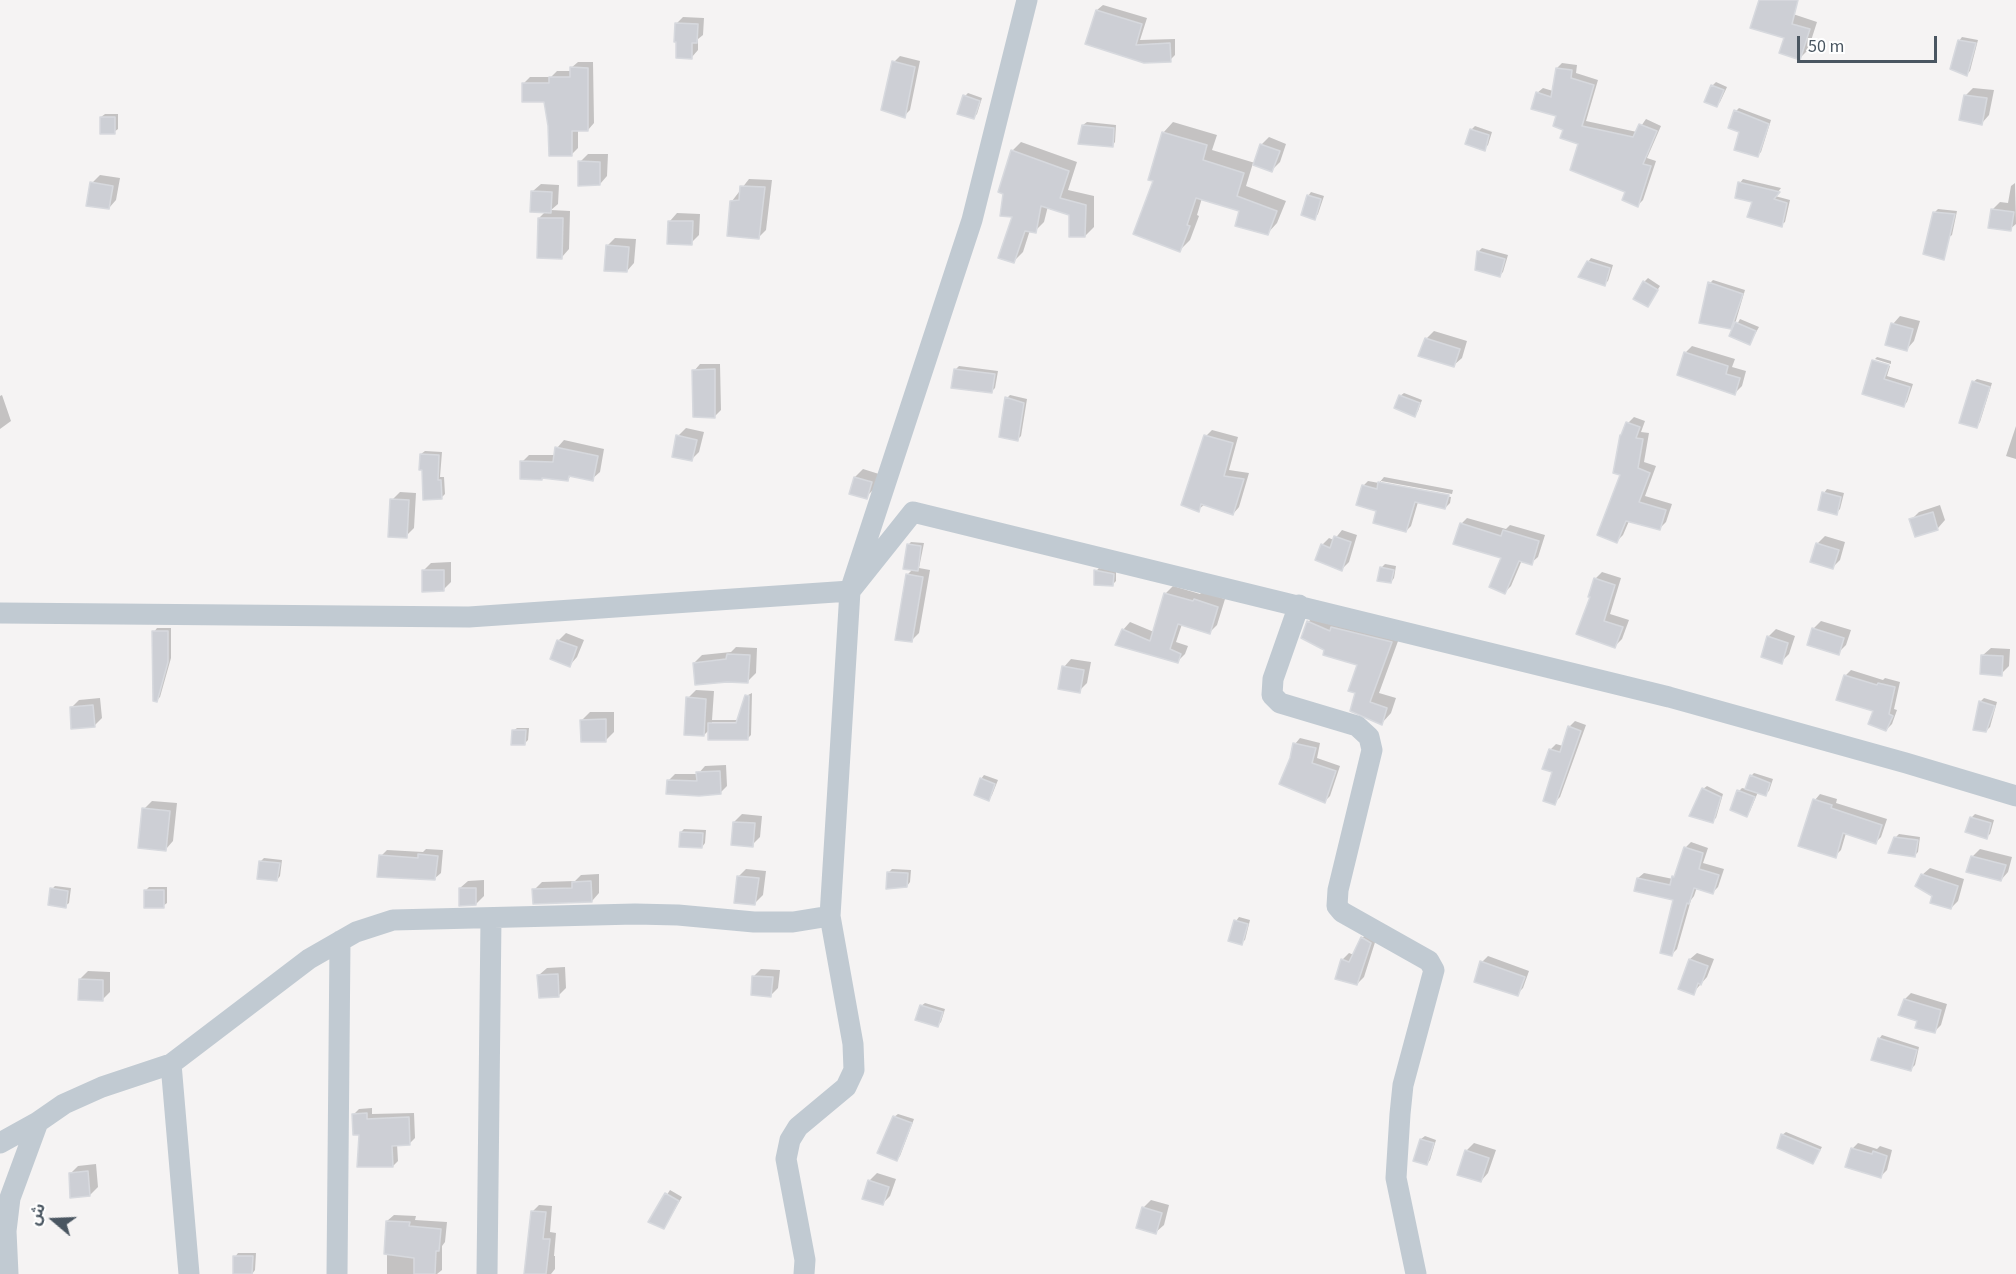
<!DOCTYPE html>
<html>
<head>
<meta charset="utf-8">
<style>
  body { margin:0 }
  #map { position:relative; width:2016px; height:1274px; overflow:hidden; background:#f5f3f3; font-family:"Source Sans 3","Noto Sans Arabic",sans-serif }
  canvas { display:block }
  .north { position:absolute; left:24px; top:1190px; width:60px; height:60px; -webkit-text-stroke:4px #fff; paint-order:stroke; rotate:289deg; font-size:16px; font-weight:700; line-height:24px; text-align:center; color:#4a5661 }
  .north::after { content:''; display:block; margin:auto; width:21px; height:27px; background:#4a5661; clip-path:polygon(50% 0,100% 100%,50% 72%,0 100%) }
  .scale { position:absolute; left:1797px; top:36px; width:140px; height:27px; box-sizing:border-box; border:3px solid #4a5661; border-top:0; padding-left:8px; font-size:18px; line-height:21px; white-space:nowrap; color:#4a5661; -webkit-text-stroke:4px #fff; paint-order:stroke }
</style>
</head>
<body>
<div id="map">
<canvas width="2016" height="1274"></canvas>
<div class="north">ش</div>
<div class="scale">50 m</div>
</div>
<script>
const g = document.querySelector('canvas').getContext('2d');
g.lineJoin = 'round';
function fillPath(path, color) { g.fillStyle = color; g.fill(path, 'evenodd'); }
function stroke(path, color, width, dash) { g.strokeStyle = color; g.lineWidth = width; g.lineCap = dash ? 'butt' : 'round'; g.setLineDash(dash || []); g.stroke(path); }
fillPath(new Path2D(`
  M1103,5l44,13 -7,22 35,-1v16l-5,5 -26,1 -47,-51z
  M1790,13l27,9 -9,28 -8,8 -14,-21z
  M683,17l21,1 -1,17 -5,4v11l-6,7 -16,-33z
  M1962,37l16,3 -8,31 -3,3 -8,-33z
  M900,56l20,5 -10,49 -6,6 -10,-54z
  M578,62h15l1,61 -6,7h-10v18l-6,6 -23,-28 -3,-25 -23,-17 7,-7h21l6,-6h14v-3z
  M1562,63l15,2 -1,8 22,7 -12,41 51,11 9,-13 15,7 -14,32 9,3 -13,39 -5,5 -73,-76 -7,-14 -21,-22 6,-5 10,3 4,-23z
  M1716,82l11,5 -7,15 -3,3 -5,-19z
  M1973,88l21,2 -5,25 -7,8 -17,-27z
  M968,93l14,5 -5,16 -4,4 -8,-22z
  M1739,108l32,12 -10,32 -3,3 -17,-24 -5,-20z
  M105,114h13v15l-4,3 -13,-15z
  M1087,122l29,3 -1,17 -3,4 -29,-21z
  M1173,122l44,13 -5,15 43,13 6,-18 8,-8 17,7 -6,18 -8,8 -19,-7 -7,23 40,15 -9,22 -10,11 -26,-24 -39,-12 -5,17 2,1 -9,24 -10,10 -26,-70 9,-47z
  M1475,126l17,6 -4,13 -4,4 -13,-19z
  M1021,142l56,20 -9,28 26,6v31l-9,9 -14,-22 -23,-8 -4,16 -9,9 -5,-1 -7,22 -9,9v-45l-10,-24 8,-41z
  M588,154h20l-1,22 -7,8 -20,-22z
  M100,175l20,3 -4,22 -7,8 -17,-25z
  M749,179l23,1 -6,50 -8,8 -26,-37z
  M1743,179l38,9 -6,8 15,4 -5,22 -4,3 -27,-24 -14,-18z
  M2015,183l1,41 -6,5 -18,-19 8,-8 8,1 3,-17z
  M541,184l18,1 -1,19 -7,6 19,1 -1,38 -7,8 -23,-39 7,-7 -13,-20z
  M1311,192l13,4 -6,18 -3,4 -7,-22z
  M1938,209l19,2 -5,24 -4,3 -14,-25z
  M677,213l23,1 -1,21 -8,8 -21,-22z
  M615,238l21,1 -2,24 -7,8 -20,-25z
  M1482,248l26,7 -5,17 -3,3 -22,-23z
  M1591,258l22,7 -5,16 -4,3 -16,-22z
  M1648,278l12,8 -13,20 -3,-24z
  M1713,280l32,10 -10,34 -4,3 -21,-44z
  M1900,316l20,5 -6,20 -7,8 -14,-25z
  M1740,319l19,8 -9,16 -19,-8z
  M1434,331l33,10 -5,17 -8,7 -28,-26z
  M1692,346l43,13 -3,8 14,4 -4,15 -8,8 -49,-41z
  M1877,357l14,4v3l-16,-5z
  M1874,362l16,4 -3,10 26,8 -6,18 -3,3 -40,-12z
  M700,364h20l1,46 -6,6 -21,-45z
  M959,366l39,5 -3,17 -4,4 -35,-23z
  M1977,379l15,4 -12,39 -3,4 -4,-44z
  M1404,393l18,7 -4,11 -3,4 -15,-19z
  M2,395l9,26 -11,8v-33z
  M1010,395l17,4 -6,37 -3,3 -11,-41z
  M1634,417l11,4 -4,11 8,1 -5,29 12,4 -11,30 27,8 -6,18 -6,6 -31,-7 -6,14 -6,6 11,-118z
  M2016,426v33l-10,-3z
  M686,428l18,4 -5,20 -8,8 -13,-24z
  M1212,430l26,7 -9,33 20,3 -10,34 -6,7 -28,-10 -7,6 8,-74z
  M564,440l40,9 -4,23 -8,7 -20,-4 -4,4 -25,-2 -1,1 -20,-16 7,-7h26l2,-7z
  M425,451l17,1 -2,25h4l1,17 -3,3 -21,-43z
  M863,469l16,5 -5,15 -8,8 -15,-4 4,-16z
  M1384,477l69,13 -1,4 -71,-13v3l70,13 -1,6 -5,5 -27,-6 -7,24 -5,5 -28,-22 -15,-23 5,-5 11,2z
  M1827,489l17,4 -4,16 -4,4 -12,-20z
  M400,492l16,1 -2,35 -8,8 -14,-36z
  M1940,505l5,15 -7,8 -22,7 -5,-15 8,-8z
  M1467,518l39,11 4,-4 35,10 -7,22 -7,6 -9,-3 -11,26 -6,6 -2,-35 -42,-33z
  M1342,530l15,5 -8,27 -7,7 -20,-24 7,-7 5,2z
  M1825,536l20,6 -5,18 -8,8 -15,-24z
  M911,542l13,1 -5,25 11,2 -11,63 -8,8 -4,-66 6,-6 -5,-24z
  M451,562v20l-8,8 -20,-19 8,-8z
  M1385,564l11,2 -2,12 -3,4 -10,-14z
  M1099,568l17,3v10l-3,3 -17,-13z
  M1602,572l19,6 -11,36 19,6 -7,19 -7,7 -23,-50 3,-17z
  M1173,586l27,8 2,-2 23,7 -8,26 -8,8 -27,-9 -6,18 12,4 -3,8 -8,8 -54,-32 7,-8 24,10 11,-38z
  M1318,613l83,20 -22,60 17,5 -5,15 -9,10 -25,-30 2,-29 -51,-42z
  M1821,621l30,9 -5,15 -8,8 -25,-24z
  M157,628h14v30l-11,39 -3,3 -3,-68z
  M1776,629l19,7 -6,18 -8,8 -13,-25z
  M566,633l18,7 -7,17 -7,8 -12,-24z
  M736,647l21,1 -1,25 -8,8 -54,-18 8,-8 29,-3z
  M1991,648l19,1 -1,17 -8,8 -18,-19z
  M1071,659l20,3 -4,21 -8,8 -15,-24z
  M1851,670l32,10 2,-2 15,4 -6,27 3,1 -5,14 -6,6 -11,-20 -30,-34z
  M696,690l18,1 -2,29h27l7,-24 6,-3 -1,42 -4,4 -37,-10 -6,6 -16,-37zM712,722h32v3h-32z
  M100,698l2,20 -8,8 -23,-18 8,-8z
  M1984,698l13,4 -7,25 -4,4 -6,-29z
  M590,712h24v20l-8,8 -24,-20z
  M1575,721l11,4 -26,72 -6,6v-31l-10,-4 7,-19 5,-5 7,2 6,-19z
  M517,728h12l-1,12 -3,3 -12,-12z
  M1300,738l20,5 -3,15 23,8 -10,30 -5,5 -34,-43 4,-14z
  M726,765l1,21 -7,7 -51,-13 6,-6h23l7,-8z
  M1754,773l19,6 -4,12 -4,3 -7,-2 -8,19 -3,4 -8,-24 3,-3 4,1 5,-13z
  M984,775l14,5 -6,15 -3,4 -8,-20z
  M1707,786l16,8 -7,24 -4,3 -9,-32z
  M1820,794l17,5 -1,4 51,16 -6,18 -5,5 -30,-9 -5,17 -6,6 -20,-56z
  M152,801l25,2 -4,38 -7,8 -22,-40z
  M742,814l20,2 -2,21 -8,8 -18,-23z
  M1975,814l19,6 -4,14 -4,3 -15,-19z
  M684,829l22,1 -1,13 -3,4 -21,-15z
  M1899,834l21,3 -2,15 -3,3 -19,-18z
  M1691,842l17,6 -5,15 21,6 -6,18 -5,5 -16,-5 -3,9 -3,4 -14,49 -5,5 3,-55 -39,-10 2,-11 6,-5 29,6 4,-6 8,-25z
  M426,849l17,1 -2,23 -7,6 -53,-23 6,-6 36,2z
  M1980,849l32,8 -4,15 -7,8 -29,-23z
  M264,858l18,2 -2,16 -3,4 -17,-18z
  M1930,868l34,11 -6,22 -7,7 -17,-13 -12,-20z
  M746,869l20,2 -3,24 -8,8 -17,-26z
  M892,869l19,1 -1,12 -3,4 -18,-14z
  M599,874v19l-7,8 -58,-11 8,-8 33,-1 6,-6z
  M484,880v16l-8,8 -16,-16 8,-7z
  M55,886l16,2 -2,15 -4,3 -13,-17z
  M149,887h18v16l-4,3 -17,-16z
  M1239,917l11,3 -5,20 -4,3 -5,-22z
  M1369,932l8,4 -13,41 -7,7 -15,-24 7,-7 5,2 8,-17z
  M1697,953l17,6 -7,18 -14,16 -13,-5 10,-29z
  M1488,956l41,15 -6,17 -6,6 -35,-32z
  M565,967l1,21 -8,8 -19,-21 8,-7z
  M761,969l19,1 -2,18 -7,7 -17,-19z
  M88,971l22,1v20l-8,8 -22,-21z
  M1911,993l36,11 -6,21 -7,7 -15,-12 -14,-21z
  M925,1003l20,6 -4,13 -3,3 -17,-19z
  M1882,1035l37,12 -4,18 -4,4 -32,-30z
  M372,1108v6l42,-1 1,25 -6,6h-12l1,17 -5,5 -32,-33 -7,-19 5,-5z
  M898,1114l16,5 -14,37 -4,4 -2,-43z
  M1786,1132l36,15 -9,16 -31,-28z
  M1425,1136l11,4 -6,20 -3,4 -6,-25z
  M1474,1143l22,7 -8,23 -7,8 -15,-30z
  M1858,1143l19,6 3,-3 12,4 -5,20 -6,6 -29,-27z
  M96,1164l2,23 -8,8 -20,-21 8,-8z
  M877,1173l19,6 -6,17 -7,7 -14,-22z
  M670,1190l12,7 -15,26 -17,-2z
  M1151,1200l18,5 -5,20 -8,7 -13,-24z
  M539,1205l13,1 -2,26 6,1 -2,23h1v13l-4,5h-25l6,-62z
  M394,1215l22,1 -1,4 32,2 -2,20 -3,4v24l-5,4h-50v-53z
  M238,1253h18l-1,17 -3,4 -17,-17z`), '#0003');
const building = new Path2D(`
  M1759,0h39l-6,24 18,5 -10,31 -21,-7 5,-15 -34,-10z
  M1096,10l46,14 -6,21 34,-2 1,19 -27,1 -59,-19z
  M675,23l23,1 -1,19h-5v16l-16,-1v-16h-2z
  M1958,40l18,3 -9,33 -17,-7z
  M892,61l23,6 -10,51 -24,-8z
  M570,67l18,1v63h-16v25h-23l-1,-30 -4,-24h-22v-19h27v-6h21z
  M1556,68l16,2 -1,8 23,7 -12,41 51,11 6,-13 18,7 -14,33 8,2 -13,41 -16,-7 3,-8 -55,-22 8,-26 -18,-6 3,-8 -10,-4 3,-10 -25,-7 5,-17 15,5z
  M1711,85l13,5 -7,17 -13,-5z
  M963,95l17,6 -6,18 -17,-5z
  M1964,95l23,3 -5,27 -23,-5z
  M1734,110l35,14 -11,33 -24,-7 5,-18 -11,-4z
  M100,117h15v17h-15z
  M1082,125l32,3 -1,19 -35,-3z
  M1470,129l19,6 -4,16 -20,-7z
  M1162,132l45,13 -4,15 41,13 -7,23 40,15 -9,24 -33,-9 4,-15 -43,-13 -9,27 3,1 -10,26 -47,-18 20,-53 -5,-1z
  M1260,144l20,7 -8,21 -19,-7z
  M1011,150l58,21 -9,27 26,7 -1,32h-16v-22l-28,-9 -5,27 -11,-2 -11,32 -16,-5 14,-41 -12,-1 3,-22 -5,-2z
  M578,161l22,1v23l-22,1z
  M90,182l23,4 -4,23 -23,-3z
  M1738,182l42,10 -6,7 13,4 -5,24 -35,-10 5,-15 -17,-4z
  M740,186l25,1 -6,52 -32,-3 3,-35 9,-1z
  M531,191l21,1 -1,21 -21,-1z
  M1307,195l14,4 -6,21 -14,-5z
  M1991,209l23,3 -3,19 -23,-3z
  M1933,212l22,2 -11,46 -21,-6z
  M538,218h25l-1,41 -25,-1z
  M668,221h25l-1,24 -25,-1z
  M606,245l23,2 -2,25 -23,-1z
  M1477,251l28,8 -5,18 -25,-7z
  M1587,261l23,7 -5,18 -27,-9z
  M1643,281l15,9 -10,17 -15,-8z
  M1708,282l35,12 -12,35 -32,-6z
  M1735,322l21,9 -6,14 -21,-9z
  M1891,323l22,6 -6,22 -22,-6z
  M1425,338l35,11 -6,18 -36,-11z
  M1684,352l44,14 -2,8 14,4 -5,17 -58,-20z
  M1872,360l17,5 -5,14 26,8 -6,20 -42,-13z
  M715,369v49l-22,-1 -1,-47z
  M954,369l41,5 -3,19 -41,-5z
  M1972,381l18,6 -13,41 -18,-5z
  M1399,395l21,8 -5,14 -21,-9z
  M1005,397l19,6 -6,38 -19,-4z
  M1626,422l14,5 -4,11 7,1 -5,29 12,5 -11,29 27,8 -6,20 -34,-9 -9,22 -20,-8 23,-60 -7,-2 7,-38h1z
  M676,435l21,5 -5,21 -20,-4z
  M1204,435l29,8 -9,33 20,3 -11,36 -32,-11 -2,8 -18,-7z
  M555,447l43,9 -5,25 -24,-5 -1,5 -26,-3v2l-22,-1v-18l33,1z
  M420,454l19,1 -1,25h3l1,19 -19,1 -1,-30h-3z
  M854,477l18,5 -5,17 -18,-5z
  M1378,482l71,13 -4,14 -30,-7 -9,30 -33,-9 3,-12 -20,-6 6,-20 15,4z
  M1822,492l19,5 -4,18 -19,-5z
  M390,499l19,1 -2,38 -19,-1z
  M1933,512l5,18 -23,7 -6,-18z
  M1460,523l41,13 2,-6 36,11 -7,24 -13,-4 -14,33 -16,-7 12,-29 -48,-14z
  M1334,536l17,6 -9,29 -27,-11 6,-16 9,4z
  M1816,543l23,7 -6,19 -23,-7z
  M907,544l14,2 -3,25 -15,-2z
  M1380,567l14,3 -3,13 -14,-2z
  M422,570h22v21l-22,1z
  M1094,570l20,4 -1,12 -19,-1z
  M906,574l17,3 -11,65 -17,-2z
  M1594,578l21,7 -11,36 19,6 -8,21 -39,-14 14,-37h-2z
  M1164,593l29,8 1,-2 24,8 -8,27 -32,-10 -8,25 11,5 -3,9 -63,-18 7,-16 28,12z
  M1307,621l23,10 1,-4 61,15 -22,60 17,6 -5,17 -32,-14 5,-18 -7,-2 9,-26 -34,-10 1,-5 -23,-12z
  M1812,628l32,10 -5,17 -32,-10z
  M152,631h16v31l-11,40 -4,-1z
  M1767,636l21,7 -6,21 -21,-7z
  M557,640l20,7 -7,20 -20,-8z
  M727,654l23,1 -2,28 -21,-1 -32,3 -2,-22 33,-4z
  M1981,655l22,1 -1,20 -22,-2z
  M1062,666l22,4 -4,23 -22,-4z
  M1844,675l33,10 1,-2 17,4 -6,27 4,2 -7,15 -18,-7 5,-13 -37,-11z
  M745,695l4,1 -1,44h-40v-17h28z
  M686,697l20,2 -2,37 -20,-1z
  M1979,701l16,5 -9,26 -13,-2z
  M93,705l2,22 -24,2 -1,-22z
  M606,719v23h-25l-1,-22z
  M1568,726l13,5 -26,74 -12,-4 9,-29 -10,-3 7,-20 11,3z
  M512,730h14l-1,15h-14z
  M1293,743l23,5 -4,15 24,8 -11,32 -46,-19 11,-26z
  M720,771l1,23 -22,2 -33,-2 1,-14 30,1 -1,-9z
  M1750,775l20,8 -4,13 -21,-7z
  M980,778l15,6 -6,17 -15,-6z
  M1702,788l19,9 -8,26 -24,-7z
  M1737,790l18,7 -8,20 -17,-7z
  M1813,799l19,6 -1,3 51,17 -6,19 -33,-11 -7,25 -38,-12z
  M142,808l28,3 -4,40 -28,-3z
  M1970,817l21,6 -4,16 -22,-7z
  M733,822l22,1 -2,24 -22,-2z
  M680,832l23,1 -1,15 -23,-1z
  M1894,837l24,3 -3,17 -27,-4z
  M1684,847l19,6 -4,16 20,6 -6,19 -19,-6 -5,16 -2,-1 -15,53 -12,-3 13,-53 -39,-9 3,-13 33,7 2,-9 2,1z
  M418,854l20,2 -3,24 -58,-3 2,-22 39,3z
  M1971,856l35,9 -5,16 -35,-9z
  M259,861l21,2 -3,18 -20,-2z
  M887,872l21,1 -1,14 -21,2z
  M1921,874l37,12 -7,23 -21,-6 2,-7 -17,-10z
  M737,876l22,2 -4,27 -21,-2z
  M591,881l1,21 -59,2 -1,-15 40,-1v-6z
  M50,888l18,3 -2,17 -18,-3z
  M459,888h17v17l-17,1z
  M144,890h20v18h-20z
  M1234,920l14,4 -6,21 -14,-4z
  M1361,937l10,6 -14,42 -22,-6 6,-20 8,3z
  M1689,959l19,7 -7,19 -3,-2 -4,12 -16,-6z
  M1480,961l45,16 -7,19 -44,-14z
  M558,974l1,23 -20,1 -2,-23z
  M752,976l21,1 -2,20 -20,-2z
  M79,979l24,1v21l-25,-1z
  M1904,999l37,11 -6,23 -20,-5 2,-7 -19,-6z
  M920,1005l23,7 -5,15 -23,-7z
  M1878,1038l39,12 -6,21 -40,-11z
  M367,1113v6l42,-2 1,28 -18,1 1,21h-36l2,-32h-6l-1,-21z
  M893,1116l19,7 -15,38 -20,-8z
  M1781,1134l39,16 -7,14 -36,-16z
  M1420,1139l14,4 -7,22 -14,-4z
  M1851,1148l21,6 1,-3 14,5 -6,22 -36,-11z
  M1465,1150l24,8 -8,24 -24,-7z
  M88,1171l2,25 -20,2 -1,-25z
  M868,1180l21,7 -6,18 -21,-6z
  M665,1193l14,8 -15,28 -16,-7z
  M1142,1207l20,6 -6,21 -20,-6z
  M531,1211l15,1 -3,27h7l-4,35h-22z
  M386,1221l24,1 -1,4 32,3 -2,22h-3l-1,23h-21v-16l-30,-4z
  M233,1256h20l-1,18h-19z`);
fillPath(building, '#cdcfd5');
stroke(building, '#d7d9de', 1.5);
stroke(new Path2D(`
  M1299,605l-26,74 -1,16 8,8 77,23 12,11 3,13 -34,140 -1,16 5,6 87,49 5,9 -31,115 -3,29 -4,64 20,96
  M0,613l469,4 381,-26 63,-79 756,185 237,66 110,33
  M171,1064l18,210
  M0,1143l38,-21
  M8,1274l-2,-43 4,-33 28,-76 26,-18 38,-17 69,-23 138,-105 47,-27 37,-12 242,-6 43,1 76,7h39l37,-6 20,-325 122,-371 55,-220
  M337,1274l3,-333
  M487,1274l4,-356
  M804,1274l1,-14 -19,-101 4,-19 8,-13 48,-40 8,-17 -1,-26 -23,-128`), '#c1cad2', 21);
</script>
</body>
</html>
